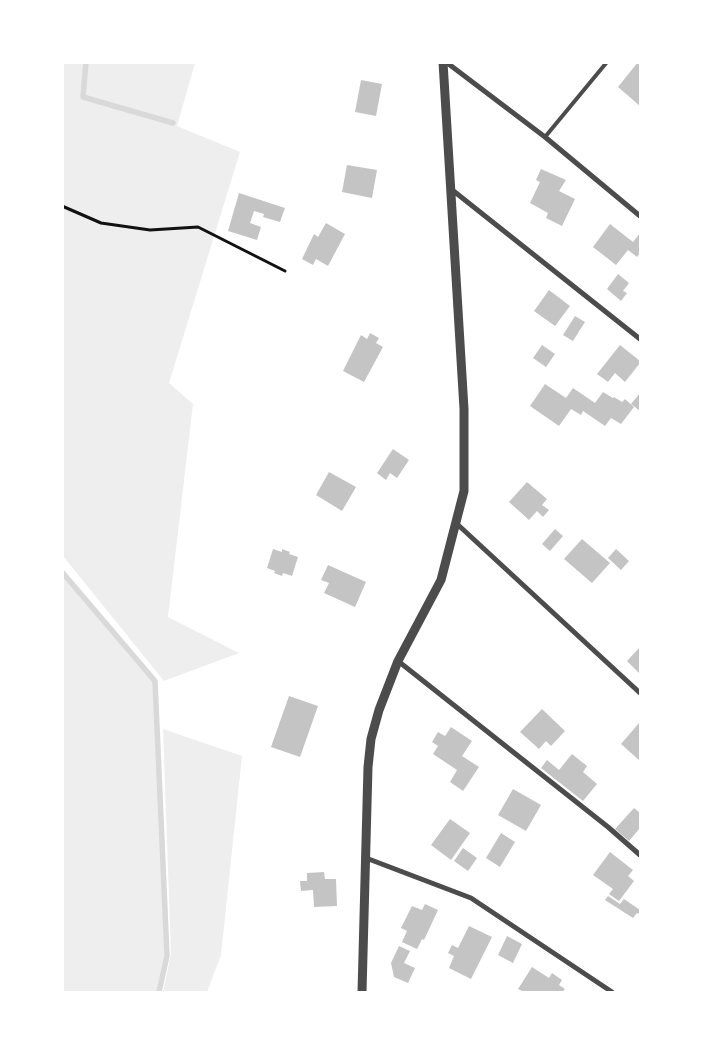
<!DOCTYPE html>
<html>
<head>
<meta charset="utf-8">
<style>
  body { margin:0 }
  #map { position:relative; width:703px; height:1055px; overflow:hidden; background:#fff; font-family:"PT Sans Narrow",sans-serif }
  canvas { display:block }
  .frame { position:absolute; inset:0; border:64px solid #fff; pointer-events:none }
</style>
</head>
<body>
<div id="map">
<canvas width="703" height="1055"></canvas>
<div class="frame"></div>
</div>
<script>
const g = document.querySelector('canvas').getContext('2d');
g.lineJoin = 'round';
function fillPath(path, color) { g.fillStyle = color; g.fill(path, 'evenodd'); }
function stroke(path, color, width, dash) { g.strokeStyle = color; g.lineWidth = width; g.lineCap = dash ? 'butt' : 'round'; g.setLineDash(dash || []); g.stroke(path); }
fillPath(new Path2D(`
  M62,63h133l-18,63 63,26 -71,231 24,21 -25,213 71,36 -75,28 -101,-125z
  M63,572l92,109 12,275 -8,36h-96z
  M163,729l79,27 -21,199 -14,37h-44l8,-38z`), '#eee');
stroke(new Path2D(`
  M86,62l-3,35 90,26
  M62,572l93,109 12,275 -8,36`), '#d9d9d9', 5.5);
fillPath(new Path2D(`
  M638,62h2v44l-22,-19z
  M361,80l21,4 -6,32 -21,-4z
  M347,165l30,5 -5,28 -30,-6z
  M541,169l25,11 -7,11 16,8 -13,27 -16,-8 2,-5 -18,-10 10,-21 -4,-2z
  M239,193l46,15 -5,14 -17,-5 1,-3 -10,-3 -4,12 11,4 -4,13 -29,-9z
  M326,223l19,11 -17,32 -12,-7 -3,6 -11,-6 12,-25 4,3z
  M610,224l23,18 7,-9v20l-3,4 -9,-7 -12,15 -23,-18z
  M618,274l11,9 -6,8 4,2 -6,8 -14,-12z
  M549,290l21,16 -15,20 -21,-15z
  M575,316l10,6 -12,19 -10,-6z
  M370,333l9,5 -3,5 7,4 -19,35 -21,-11 18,-36 6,4z
  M542,345l13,9 -9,13 -13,-9z
  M620,345l20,16v2l-15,19 -10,-9 -7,9 -11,-8z
  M545,384l21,14 7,-10 22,15 8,-11 10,6 1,-1 8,5 3,-3 9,8 -13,17 -10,-6 -6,8 -22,-15 -2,4 -10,-6 -12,17 -29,-20z
  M640,393v18l-9,-7z
  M393,449l16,11 -12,18 -7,-5 -4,7 -9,-7z
  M329,472l27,15 -14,24 -26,-16z
  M527,482l20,17 -5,6 7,5 -6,7 -6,-6 -8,9 -20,-18z
  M555,529l8,7 -13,15 -8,-7z
  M582,539l28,24 -18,20 -28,-24z
  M273,549l9,3v-3l8,3 -1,2 9,3 -6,19 -9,-3 -1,3 -8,-3 1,-2 -8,-3z
  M616,549l13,12 -8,9 -13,-12z
  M328,565l38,17 -11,25 -31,-14 5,-10 -8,-3z
  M640,647v27l-13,-13z
  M289,696l29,10 -18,51 -29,-10z
  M542,709l23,22 -14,15 -5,-5 -7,8 -19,-17z
  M639,723l1,2v36l-19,-17z
  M451,727l21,14 -10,15 17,11 -16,24 -13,-9 7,-12 -24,-16 5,-8 -6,-4 6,-10 7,4z
  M572,754l15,12 -4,6 14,12 -14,17 -42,-33 6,-8 12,10z
  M513,789l28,16 -15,26 -28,-16z
  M634,808l6,5v15l-11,13 -14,-12z
  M450,819l20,14 -19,27 -20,-15z
  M501,833l14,9 -15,25 -14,-9z
  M463,848l14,10 -9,13 -14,-10z
  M610,852l23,18 -5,6 6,5 -15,20 -10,-7 4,-5 -20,-14z
  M324,872l1,7h11l1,27 -23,1 -1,-17 -12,1 -1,-10h7v-8z
  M608,896l12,8 4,-5 16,11v4l-3,-1 -4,5 -28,-18z
  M425,904l13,6 -14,30 -2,-1 -5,10 -15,-7 5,-11 -6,-3 11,-22 10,4z
  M469,926l23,11 -21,42 -22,-11 5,-12 -6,-3 4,-8 6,3z
  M507,936l15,8 -9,19 -15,-8z
  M399,946l11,5 -6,12 11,5 -7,15 -14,-6 -3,-14z
  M532,967l17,11 3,-5 10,7 -3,5 6,4 -3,3h-38l-6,-3z`), '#c4c4c4');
stroke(new Path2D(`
  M62,206l39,17 49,7 48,-3 87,44`), '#111', 3);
stroke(new Path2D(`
  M545,137l62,-75`), '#4c4c4c', 4);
stroke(new Path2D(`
  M446,62l99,75 95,79
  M451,189l189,150
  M456,523l184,170
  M398,661l210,166 32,28
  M366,858l105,40 141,94`), '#4c4c4c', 5);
stroke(new Path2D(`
  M362,992l6,-225 3,-28 8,-29 19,-49 43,-81 23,-89v-82l-21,-347`), '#4c4c4c', 9);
</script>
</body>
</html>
